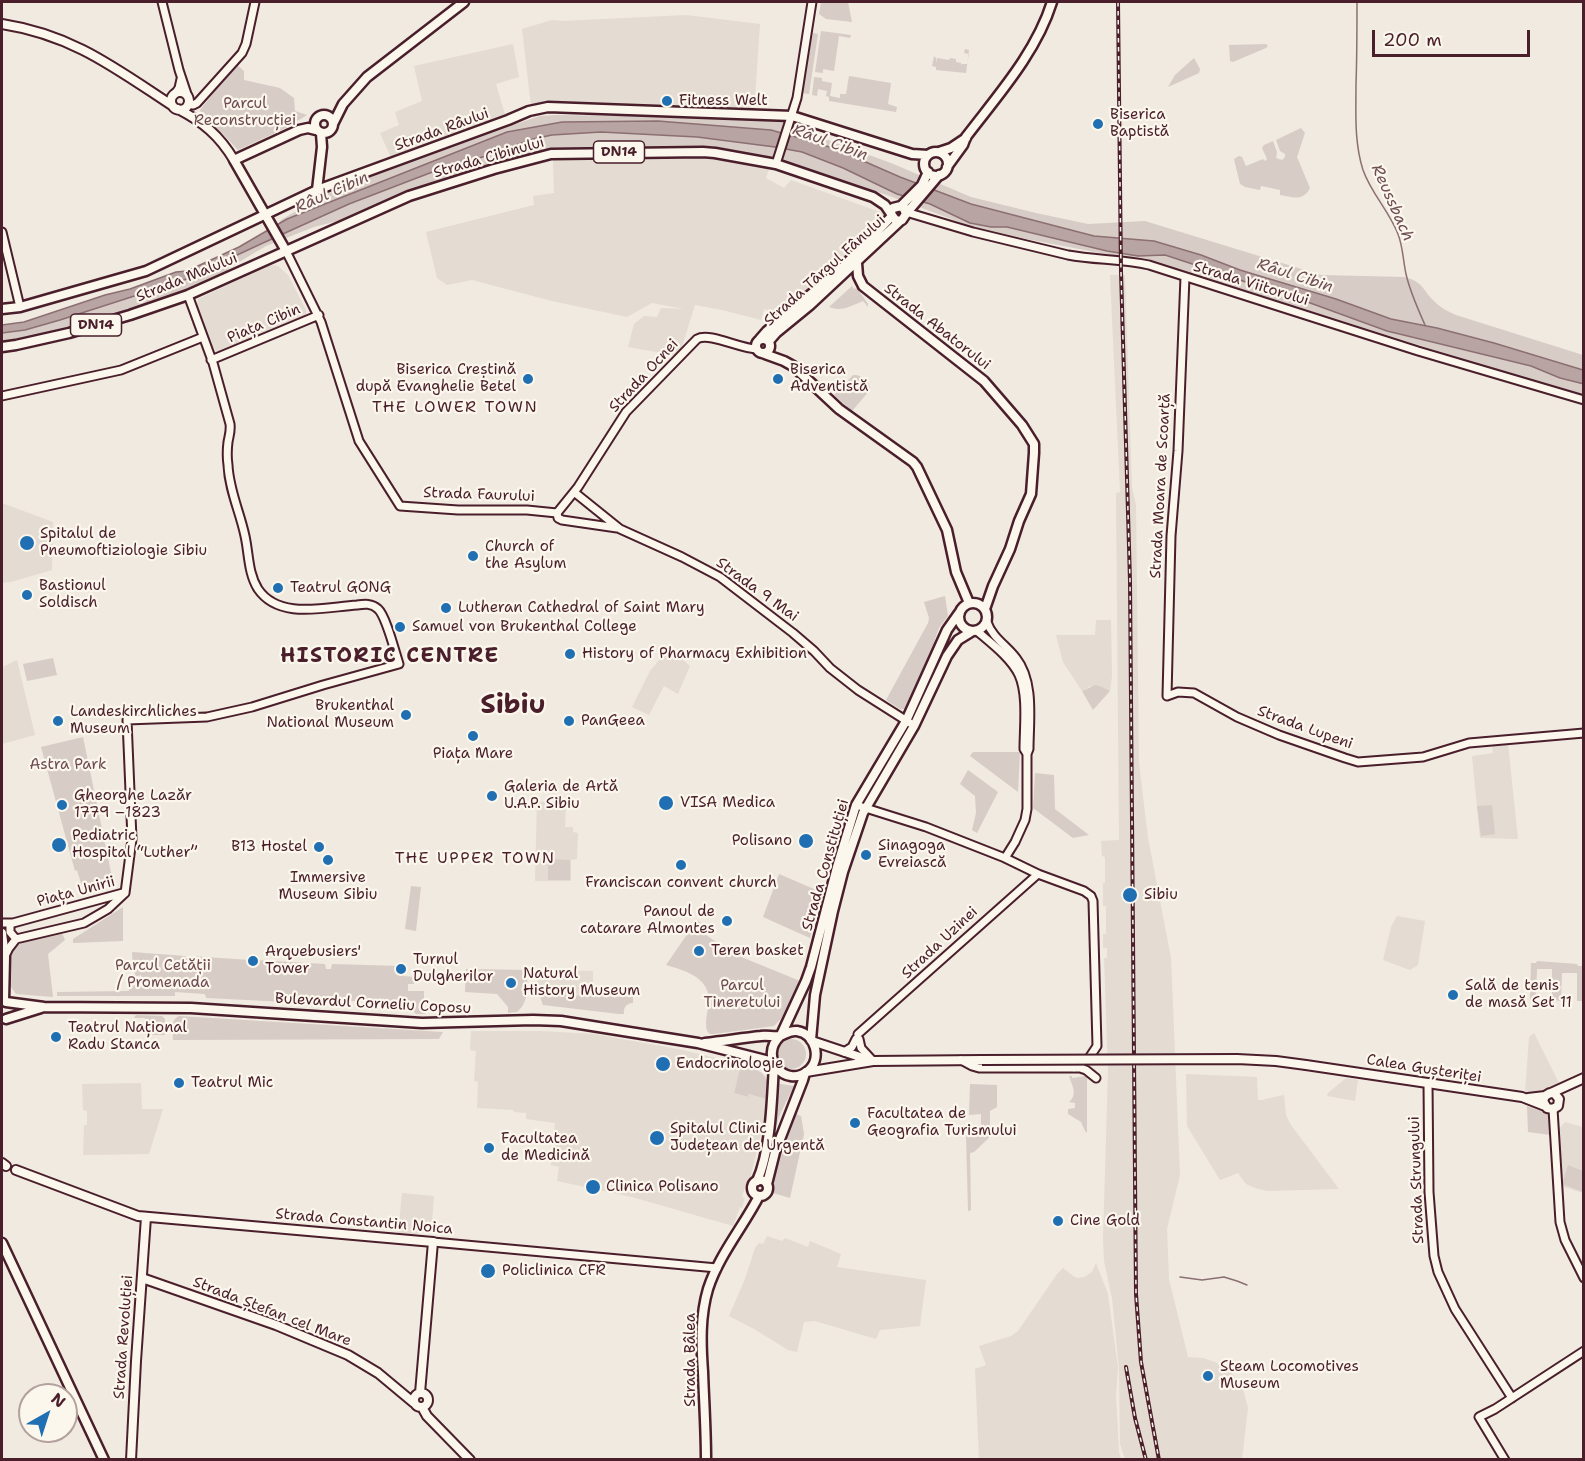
<!DOCTYPE html>
<html>
<head>
<meta charset="utf-8">
<style>
  body { margin:0 }
  #map { position:relative; width:1585px; height:1461px; overflow:hidden; background:#f0eae0; font-family:"Shantell Sans",sans-serif }
  canvas { display:block }
  .frame { position:absolute; inset:0; border:3px solid #4a1f2b; pointer-events:none }
  .north { position:absolute; left:18px; top:1383px; width:60px; height:60px; box-sizing:border-box; background:#fbf7ec; border:2px solid #b4a19f; border-radius:50%; rotate:39deg; font-size:16px; font-weight:700; line-height:24px; text-align:center; color:#4a1f2b }
  .north::after { content:''; display:block; margin:auto; width:21px; height:27px; background:#1f6fb2; clip-path:polygon(50% 0,100% 100%,50% 72%,0 100%) }
  .scale { position:absolute; left:1372px; top:30px; width:158px; height:27px; box-sizing:border-box; border:3px solid #4a1f2b; border-top:0; padding-left:8px; font-size:18px; line-height:21px; white-space:nowrap; color:#4a1f2b; -webkit-text-stroke:4px #fbf7ec; paint-order:stroke }
</style>
</head>
<body>
<div id="map">
<canvas width="1585" height="1461"></canvas>
<div class="frame"></div>
<div class="north">N</div>
<div class="scale">200 m</div>
</div>
<script>
const g = document.querySelector('canvas').getContext('2d');
g.lineJoin = 'round';
function fillPath(path, color) { g.fillStyle = color; g.fill(path, 'evenodd'); }
function stroke(path, color, width, dash) { g.strokeStyle = color; g.lineWidth = width; g.lineCap = dash ? 'butt' : 'round'; g.setLineDash(dash || []); g.stroke(path); }
function drawText(font, color, halo, rows, align = 'center') {
  g.font = font + ' "Shantell Sans",sans-serif'; g.lineWidth = 4.5; g.setLineDash([]); g.textBaseline = 'middle'; g.strokeStyle = halo; g.fillStyle = color; for (const [text, x, y, turn = 0] of rows) {
    g.save(); g.translate(x, y); g.rotate((+turn || 0) * Math.PI / 180); g.textAlign = isNaN(turn) ? turn : align; if (halo) g.strokeText(text, 0, 0); g.fillText(text, 0, 0); g.restore();
  }
}
fillPath(new Path2D(`
  M686,15l74,9 -6,88 -223,-6 -9,-77 30,-9 11,1z
  M513,44l6,33 -23,7 10,34 -114,42 -12,-27 19,-8 -4,-13 27,-11 -8,-35z
  M704,154l65,15 -3,9 18,10 7,-8 89,32 4,3 2,5 -3,6 -99,90 -20,-7 -3,11 -39,-10 -27,-5 -16,51 -51,-9 6,-23 10,-8 13,1 4,-9 23,1 -32,-6 -25,14 -75,-16 -80,-21 -25,5 -10,-7 -11,-46 108,-27 -1,-9 21,-3 -1,-35z
  M274,265l4,1 10,9 18,35v6l-84,36 -6,-1 -6,-9 -13,-34 1,-9 55,-26 4,-5z
  M1110,275h15l7,212 4,18 3,258 9,75 23,120 9,217 -13,54 2,50 19,78 15,1 12,4 17,11 11,16 5,19 -6,51h-117l-5,-15 -1,-75 -7,-71 -8,-37 -1,-22 5,-168 -4,-113h3v-10h-4v-14h3v-28h-3v-23h2v-26l-3,-1 -1,-15 18,-1 -3,-347 4,-1z
  M2,503l51,19 -1,48 -41,12 -9,1z
  M1096,620h15l1,56 -2,15 -20,-5 -8,5 -19,-29 -7,-27h39z
  M669,648l21,18 -12,28 -14,-8 -15,29 -17,-8 18,-36z
  M17,660l18,75 -33,9v-77z
  M1508,743l10,96 -38,-1 -8,-82 21,-3 -1,-8z
  M537,801l29,3 -1,23h8v5l5,1 -1,26 -6,1v21h-36z
  M1397,916l28,5 -7,44 -8,5 -27,-10 8,-33z
  M537,970l56,1v24l-56,-1z
  M471,1031h70l53,3 89,16 58,14 -7,29 14,4 1,-3 20,6 -20,83h-3l-4,14 3,1 -3,10 -2,-1 -7,19 -101,-29 -75,-16 2,-14 -8,-2 4,-42 -29,-4v-6l-12,-1 -1,-2 -36,-2 1,-26 -4,-1 2,-30 -6,-1z
  M1534,1033l26,52 -23,9 -12,-2 4,-55z
  M1186,1074l71,3 1,23h6l1,-1 19,-4 2,20 5,10 48,64 -72,2 -12,-3 -9,-4 -8,-11 -18,7 -33,-54z
  M1346,1078l12,2 -3,21 -28,-5 1,-3z
  M141,1083l1,26h21l-14,45 -66,1 1,-30h3v-14l-4,-1 -1,-26z
  M1565,1122l18,5v66l-22,-7 -2,-57z
  M402,1193l32,3 -2,25 -18,15 -16,-2z
  M767,1236l15,5 3,-3 23,9 2,-6 31,13 -4,13 89,13 -6,46 -40,4 -4,9 -61,-18 -11,1 -7,30 -9,-2 -34,-21 -25,-13 16,-37 10,-31 4,-5 4,1z
  M1096,1263l12,31 10,74 -2,28 3,56 2,7h-142l-4,-90 11,-4 -7,-19 32,-10 7,-5 39,-57 6,-6 10,8 4,2 7,-1 8,-5z`), '#e4dbd2');
fillPath(new Path2D(`
  M821,2h27l4,20 -26,-3 -7,-5z
  M821,31l30,4 -1,3 -11,-2 -5,35 -11,-2v4l-8,-1z
  M813,33l5,1 -9,60 -7,-1z
  M1266,44l2,2 -2,2 -33,14 -3,-1 -1,-16z
  M965,49l4,1 -3,23 -30,-3v-3l-4,-1 2,-10 2,2v5l1,-5 12,2 1,-2 6,1v3l5,1v2l1,-1h5l2,-10 -5,-1z
  M1194,58l6,11 -1,4 -31,14 7,-12z
  M236,64l8,7v9l36,8 14,10 1,13 12,4 -21,13 -48,22 -16,-17 -20,-17 -2,-6z
  M849,76l42,7 -3,21 9,3 -1,5 -67,-11v-4l-3,-1 1,-5 -9,-2 -1,7 -5,-1 2,-18 8,1v3l10,2 -2,13 10,2v-4h6z
  M557,115l142,2 92,4 20,6 6,9 74,27 80,34 65,16 52,11 57,-3 176,54 84,2c20,6 17,13 30,25 6,6 14,10 21,13l127,40 1,42 -420,-132 -180,-34 -100,-37 -91,-28 -90,-14 -152,2 -143,41 -63,24 -31,8 -48,19 -37,22 -4,5 -95,42 -128,32v-14l23,-3 35,-10 124,-40 31,-12 20,-12 30,-13 16,-23 47,-28h5l93,-38 78,-30h12l24,-8z
  M1301,128l4,5 -8,24 13,31c-7,14 -18,9 -30,7v-5l-19,-4 -1,4 -15,-3 -5,-3 -6,-25 5,-3 3,1 4,9 17,-7 2,2 2,-2 -5,-11 2,-3 9,-4 4,11 -1,6 6,2 3,-3v-3l-5,-3 -4,-11z
  M852,286l2,3 3,-1 11,16v3l-5,-6c-12,5 -21,11 -34,6z
  M853,375c7,-1 18,6 17,15l-18,21 -18,-16z
  M945,596l3,20 -9,12 -4,11 -3,15 -21,47 -6,8h-5l-14,-9 42,-77 1,-5 -5,-16z
  M53,658l4,17 -30,6 -4,-17z
  M1095,685l7,2 8,4 -17,19 -11,-19z
  M83,737l30,145 -30,8 -6,-20 -2,1 -34,-124z
  M973,752h47l-2,40 -48,-36z
  M968,770l30,22 -21,41 -5,-3 4,-17 -1,-17 -15,-12z
  M1035,773l19,2 1,34 34,26 -16,3 -40,-30z
  M1492,805l3,29 -14,2 -4,-30z
  M548,859l22,1v20h-22z
  M779,874l42,18 -11,46 -47,-21z
  M411,886l10,1 -5,44 -11,-2z
  M123,907v34l-50,2v-4z
  M697,920l13,10 -4,5 28,19 66,27 -18,37 -8,8 -60,8h-4l-3,-3c-3,-12 2,-21 2,-33 -2,-22 -26,-28 -43,-33z
  M59,932l4,3 2,5 -17,14 5,43 -37,-3 -5,-7 1,-33 2,-6 7,-5z
  M132,952l53,4v2l4,1 1,-3 60,4 1,4h3l2,-4 69,4 1,5h5l1,-5 68,2 -2,4 2,2h2l3,-4 -1,8 10,1v7h-6v7h16v18l2,5h-10l-8,-9 -100,-7 -1,5 -101,-5 -1,-4 -30,-2v4h-118v-4l71,-1 14,-13 -1,-3 -7,2 2,-7h-3z
  M1537,961l40,3 1,2h5v35h-6v-28h-15l-1,28 -9,-1v-31h-15l-1,31h-6l1,-37h5z
  M466,969l61,1c0,16 3,31 -10,42l-9,1v-6l-11,-13 -32,-2z
  M539,994l94,3v6c-7,0 -10,5 -9,11h-5l-76,-9z
  M136,1015l26,1 3,3v16h-20v-17h-11z
  M179,1016l264,16 -4,7 -266,1c0,-9 -3,-20 6,-24z
  M776 1054a15 15 0 1 1 30 0a15 15 0 1 1-30 0Z
  M741,1064c24,7 28,11 28,36l-20,-6 -1,3 -14,-4z
  M1069,1076h3v2l14,-2 1,2v55l-2,-2 -4,-9 -13,-8v-5l7,-1v-5l-6,-1c9,-7 3,-17 0,-26z
  M775,1083l19,3 -13,26 -7,20 -2,-1z
  M970,1084l27,1v22l-7,4v15l4,3 1,3 -21,20 -4,1 1,57 -3,1 -2,-76h4l-1,-9 12,-1v-11l-12,1z
  M1527,1106l22,8 1,21 -22,-3z
  M796,1114l5,2 3,18 -14,64 -17,-5 -2,-7 12,-44z
  M1568,1165l15,6v21l-21,-8z`), '#d8ccc6');
const water = new Path2D(`
  M658,121l113,9 32,9 33,10 64,28 71,27 123,32 60,5 47,14 39,15 96,29 55,20 46,9 57,15 89,27 1,14 -24,-6 -29,-12 -144,-35 -96,-35 -27,-7 -29,-11 -70,-23 -27,1 -31,-5 -100,-24h-16l-21,-4 -40,-19 -33,-10 -54,-26 -41,-16 -27,-5 -78,-10 -96,-5 -49,3 -19,4 -47,17 -51,15 -86,33 -86,39 -28,13 -20,12 -31,12 -124,40 -35,10 -23,3v-8l22,-3 81,-27 25,-6 46,-17 11,-1 52,-24 48,-28 220,-87 55,-10z`);
fillPath(water, '#b8a4a2');
stroke(water, '#8c6f72', 1.5);
stroke(new Path2D(`
  M1357,2c0,27 0,54 -1,82 0,28 -2,58 7,86 8,23 26,41 35,64 5,13 5,26 8,40 4,18 12,35 19,51
  M1180,1277l22,3 22,-3 13,4 10,4`), '#8c6f72', 1.5);
const tertiary = new Path2D(`
  M162,2l17,68 9,27
  M175,94l4,-6 2,-9
  M188,104l5,1 4,-2 45,-50 4,-9 9,-42
  M776,164l21,-66 15,-96
  M906,212l67,20 95,23c27,5 54,4 81,10l269,86 166,49
  M2,232l18,75
  M286,251l35,71 38,119 41,65 58,4h69l30,3
  M1185,277l-7,174 -7,85 -4,160 11,-4 16,1 43,24 42,18 66,23 13,4 65,-5 46,-14 115,-10
  M211,360l108,-45
  M2,396l119,-26 82,-33
  M574,492l46,37 62,28 38,20 73,56 21,18 16,17 28,22 52,33
  M557,513l21,-26 48,-75 71,-73c13,-7 43,10 60,10
  M557,513l1,5 4,2 55,8
  M987,622c5,15 20,24 29,36 19,24 13,63 13,91l-2,5v55l-2,11 -10,22 -10,16
  M977,631c14,12 34,27 42,44 9,20 5,52 5,74l3,5
  M856,805l70,22 79,31 33,16 46,17 7,5 2,5 4,145 -8,12 -15,10
  M125,893l7,-54 -5,-119 80,-3 45,-10 71,-22 76,-21c-4,-12 -13,-48 -21,-55 -6,-6 -14,-5 -21,-4 -32,2 -78,15 -99,-16 -10,-16 -9,-35 -13,-53 -5,-24 -16,-46 -17,-71 -1,-7 -1,-15 0,-23 1,-6 3,-11 2,-18l-17,-61 -25,-68
  M2,923h11l110,-30
  M10,924v8l6,7
  M5,956l4,-8 7,-9 68,-16 24,-14 17,-16
  M858,1034l180,-160
  M859,1039l2,9 12,13
  M844,1052l8,-5 4,-8
  M961,1060l11,6 7,2h101l6,2 10,8
  M1428,1083l1,109 5,64 4,16 17,37 57,89
  M1553,1109l7,113 5,18 19,38
  M433,1242l284,26
  M1505,1460l-26,-43 16,-8 89,-58`);
const secondary = new Path2D(`
  M2,24c71,11 113,44 171,82
  M171 101a9 9 0 1 1 18 0a9 9 0 1 1-18 0Z
  M178,109c25,13 41,26 56,51
  M812,1041l60,20
  M1306,1065l216,32 23,9
  M806,1072l67,-11 109,-1
  M1551,1093l33,-15
  M1528,1098l17,-2 5,-3h4l5,6 -1,7 -5,3 -6,-1 -4,-7 2,-5
  M2,1163l4,3
  M16,1170l122,46 295,26 -13,151
  M142,1278l134,47 72,30 30,18 36,30
  M414 1400a7 7 0 1 1 14 0a7 7 0 1 1-14 0Z
  M422,1407l5,9 43,44
  M131,1460l5,-99 10,-144`);
const primary = new Path2D(`
  M315 124a9 9 0 1 1 18 0a9 9 0 1 1-18 0Z
  M333,124l10,-20 24,-27 97,-75
  M939,152l12,-4 15,-10
  M924 164a12 12 0 1 1 24 0a12 12 0 1 1-24 0Z
  M947,167l16,-22 3,-8c32,-42 70,-84 86,-135
  M317,190l5,-43 -1,-14
  M901,206l21,-21 6,-13
  M906,211l5,-3 28,-33
  M286,251l-52,-91 65,-30 9,-2 8,2
  M857,263l1,13 5,10 121,95 38,44 12,19v9l-3,41 -12,27 -9,28 -17,37 -8,23
  M2,309l18,-2 126,-36 171,-81 191,-70 21,-9 19,-4 244,9 120,38 16,1
  M756 346a7 7 0 1 1 14 0a7 7 0 1 1-14 0Z
  M760,339l7,-8 74,-62 51,-53
  M769,341l7,-8 33,-27 91,-85
  M2,347l14,-2 53,-12 61,-18 58,-20 221,-99 85,-27 57,-15 152,-2 12,1 61,11 97,33 12,8 11,16 6,-1 4,-6 -2,-5 -3,-3 -8,2 -2,4
  M762,353l22,8 9,5 46,43 74,53 4,5 30,63 9,42 13,31
  M959 617a14 14 0 1 1 28 0a14 14 0 1 1-28 0Z
  M2,933l3,24 -1,44
  M6,1002l38,5 147,1 231,15 111,-3 28,1 137,22 75,19
  M6,1019l35,-11
  M781,1035l25,-54 5,-14 26,-100 19,-62 50,-84 41,-91 12,-17
  M811,1040l4,-45 18,-84 10,-39 20,-59 51,-87 33,-70 11,-16 13,-8
  M705,1043c19,-2 37,-5 56,-7 6,-1 13,1 19,0 6,-2 10,-6 17,-5 19,3 25,28 11,40 -23,18 -50,-14 -28,-35
  M752 1188a8 8 0 1 1 16 0a8 8 0 1 1-16 0Z
  M757,1181c14,-31 15,-83 17,-117
  M767,1184l8,-32 28,-72 2,-7
  M2,1243l102,217
  M706,1460c0,-30 -2,-59 -3,-88 -2,-28 -3,-56 5,-83 11,-34 35,-62 51,-93`);
stroke(tertiary, '#4a1f2b', 11);
stroke(secondary, '#4a1f2b', 12);
stroke(primary, '#4a1f2b', 13);
stroke(tertiary, '#fbf7ec', 7);
stroke(secondary, '#fbf7ec', 8);
stroke(primary, '#fbf7ec', 8);
const rail = new Path2D(`
  M1118,2l3,270 9,309 6,713 5,68 18,98
  M1126,1367l9,51 11,42`);
stroke(rail, '#4a1f2b', 4);
stroke(rail, '#fbf7ec', 1.5, [4.5]);
const secondaryBridge = new Path2D(`
  M982,1060l255,-1 39,2 30,4`);
stroke(secondaryBridge, '#4a1f2b', 12, []);
stroke(secondaryBridge, '#fbf7ec', 8);
for (const [x, y, r, color] of [
  [667,101,6,"#1f6fb2"],
  [1098,124,6,"#1f6fb2"],
  [528,379,6,"#1f6fb2"],
  [778,379,6,"#1f6fb2"],
  [27,543,8,"#1f6fb2"],
  [473,556,6,"#1f6fb2"],
  [278,588,6,"#1f6fb2"],
  [27,595,6,"#1f6fb2"],
  [446,608,6,"#1f6fb2"],
  [400,627,6,"#1f6fb2"],
  [570,654,6,"#1f6fb2"],
  [406,715,6,"#1f6fb2"],
  [58,721,6,"#1f6fb2"],
  [569,721,6,"#1f6fb2"],
  [473,736,6,"#1f6fb2"],
  [492,796,6,"#1f6fb2"],
  [666,803,8,"#1f6fb2"],
  [62,805,6,"#1f6fb2"],
  [806,841,8,"#1f6fb2"],
  [59,845,8,"#1f6fb2"],
  [319,847,6,"#1f6fb2"],
  [866,855,6,"#1f6fb2"],
  [328,860,6,"#1f6fb2"],
  [681,865,6,"#1f6fb2"],
  [1130,895,8,"#1f6fb2"],
  [727,921,6,"#1f6fb2"],
  [699,951,6,"#1f6fb2"],
  [253,961,6,"#1f6fb2"],
  [401,969,6,"#1f6fb2"],
  [511,983,6,"#1f6fb2"],
  [1453,995,6,"#1f6fb2"],
  [56,1037,6,"#1f6fb2"],
  [663,1064,8,"#1f6fb2"],
  [179,1083,6,"#1f6fb2"],
  [855,1123,6,"#1f6fb2"],
  [657,1138,8,"#1f6fb2"],
  [489,1148,6,"#1f6fb2"],
  [593,1187,8,"#1f6fb2"],
  [1058,1221,6,"#1f6fb2"],
  [488,1271,8,"#1f6fb2"],
  [1208,1376,6,"#1f6fb2"]
]) { const dot = new Path2D(); dot.arc(x, y, r, 0, 2 * Math.PI); g.fillStyle = color; g.fill(dot); stroke(dot, '#fbf7ec', 2); }
for (const [x, y, w] of [
  [619,152,51],
  [96,325,51]
]) { const box = new Path2D(); box.roundRect(x - w / 2, y - 11, w, 22, 4.5); g.fillStyle = '#fbf7ec'; g.fill(box); stroke(box, '#4a1f2b', 1.5); }
drawText('bold 14px', '#4a1f2b', null, [
  ["DN14",619,152],
  ["DN14",96,325]
]);
drawText('15px', '#4a1f2b', '#fbf7ec', [
  ["Fitness Welt",679,101],
  ["Biserica",1110,115],
  ["Baptistă",1110,132],
  ["Biserica Creștină",516,370,"right"],
  ["după Evanghelie Betel",516,387,"right"],
  ["Biserica",790,370],
  ["Adventistă",790,387],
  ["Spitalul de",40,534],
  ["Pneumoftiziologie Sibiu",40,551],
  ["Church of",485,547],
  ["the Asylum",485,564],
  ["Bastionul",39,586],
  ["Soldisch",39,603],
  ["Teatrul GONG",290,588],
  ["Lutheran Cathedral of Saint Mary",458,608],
  ["Samuel von Brukenthal College",412,627],
  ["History of Pharmacy Exhibition",582,654],
  ["Brukenthal",394,706,"right"],
  ["National Museum",394,723,"right"],
  ["Landeskirchliches",70,712],
  ["Museum",70,729],
  ["PanGeea",581,721],
  ["Piața Mare",473,754,"center"],
  ["Galeria de Artă",504,787],
  ["U.A.P. Sibiu",504,804],
  ["Gheorghe Lazăr",74,796],
  ["1779 –1823",74,813],
  ["VISA Medica",680,803],
  ["Pediatric",72,836],
  ["Hospital “Luther”",72,853],
  ["Polisano",792,841,"right"],
  ["Sinagoga",878,846],
  ["Evreiască",878,863],
  ["B13 Hostel",307,847,"right"],
  ["Immersive",328,878,"center"],
  ["Museum Sibiu",328,895,"center"],
  ["Franciscan convent church",681,883,"center"],
  ["Sibiu",1144,895],
  ["Panoul de",715,912,"right"],
  ["catarare Almontes",715,929,"right"],
  ["Teren basket",711,951],
  ["Arquebusiers'",265,952],
  ["Tower",265,969],
  ["Turnul",413,960],
  ["Dulgherilor",413,977],
  ["Natural",523,974],
  ["History Museum",523,991],
  ["Sală de tenis",1465,986],
  ["de masă Set 11",1465,1003],
  ["Teatrul Național",68,1028],
  ["Radu Stanca",68,1045],
  ["Endocrinologie",676,1064],
  ["Teatrul Mic",191,1083],
  ["Facultatea de",867,1114],
  ["Geografia Turismului",867,1131],
  ["Spitalul Clinic",670,1129],
  ["Județean de Urgentă",670,1146],
  ["Facultatea",501,1139],
  ["de Medicină",501,1156],
  ["Clinica Polisano",606,1187],
  ["Cine Gold",1070,1221],
  ["Policlinica CFR",502,1271],
  ["Steam Locomotives",1220,1367],
  ["Museum",1220,1384]
], 'left');
drawText('15px', '#6e4a52', '#fbf7ec', [
  ["Parcul",245,104],
  ["Reconstrucției",245,121],
  ["Astra Park",68,765],
  ["Parcul Cetății",163,966],
  ["/ Promenada",163,983],
  ["Parcul",742,986],
  ["Tineretului",742,1003]
]);
drawText('15px', '#4a1f2b', '#fbf7ec', [
  ["Strada Râului",442,130,-20],
  ["Strada Cibinului",489,158,-16],
  ["Strada Târgul Fânului",825,271,-42],
  ["Strada Malului",187,278,-22],
  ["Strada Viitorului",1251,284,17],
  ["Piața Cibin",264,324,-23],
  ["Strada Abatorului",937,327,38],
  ["Strada Ocnei",644,376,-47],
  ["Strada Moara de Scoarță",1161,486,-87],
  ["Strada Faurului",479,495,2],
  ["Strada 9 Mai",757,590,36],
  ["Strada Lupeni",1305,728,20],
  ["Strada Constituției",826,865,-74],
  ["Piața Unirii",76,892,-15],
  ["Strada Uzinei",940,943,-43],
  ["Bulevardul Corneliu Coposu",373,1004,3],
  ["Calea Gușteriței",1424,1069,9],
  ["Strada Strungului",1417,1180,-92],
  ["Strada Constantin Noica",364,1222,5],
  ["Strada Ștefan cel Mare",272,1312,21],
  ["Strada Revoluției",124,1337,-86],
  ["Strada Bâlea",691,1360,-90]
]);
drawText('italic 16px', '#704e55', '#fbf7ec', [
  ["Râul Cibin",830,143,20],
  ["Râul Cibin",332,193,-24],
  ["Reussbach",1392,203,66],
  ["Râul Cibin",1295,276,18]
]);
g.letterSpacing = '1.5px';
drawText('16px', '#4a1f2b', '#fbf7ec', [
  ["THE LOWER TOWN",455,408],
  ["THE UPPER TOWN",475,859]
]);
g.letterSpacing = '0px';
g.letterSpacing = '1.5px';
drawText('bold 21px', '#4a1f2b', '#fbf7ec', [
  ["HISTORIC CENTRE",390,657]
]);
g.letterSpacing = '0px';
drawText('bold 27px', '#4a1f2b', '#fbf7ec', [
  ["Sibiu",513,706]
]);
</script>
</body>
</html>
